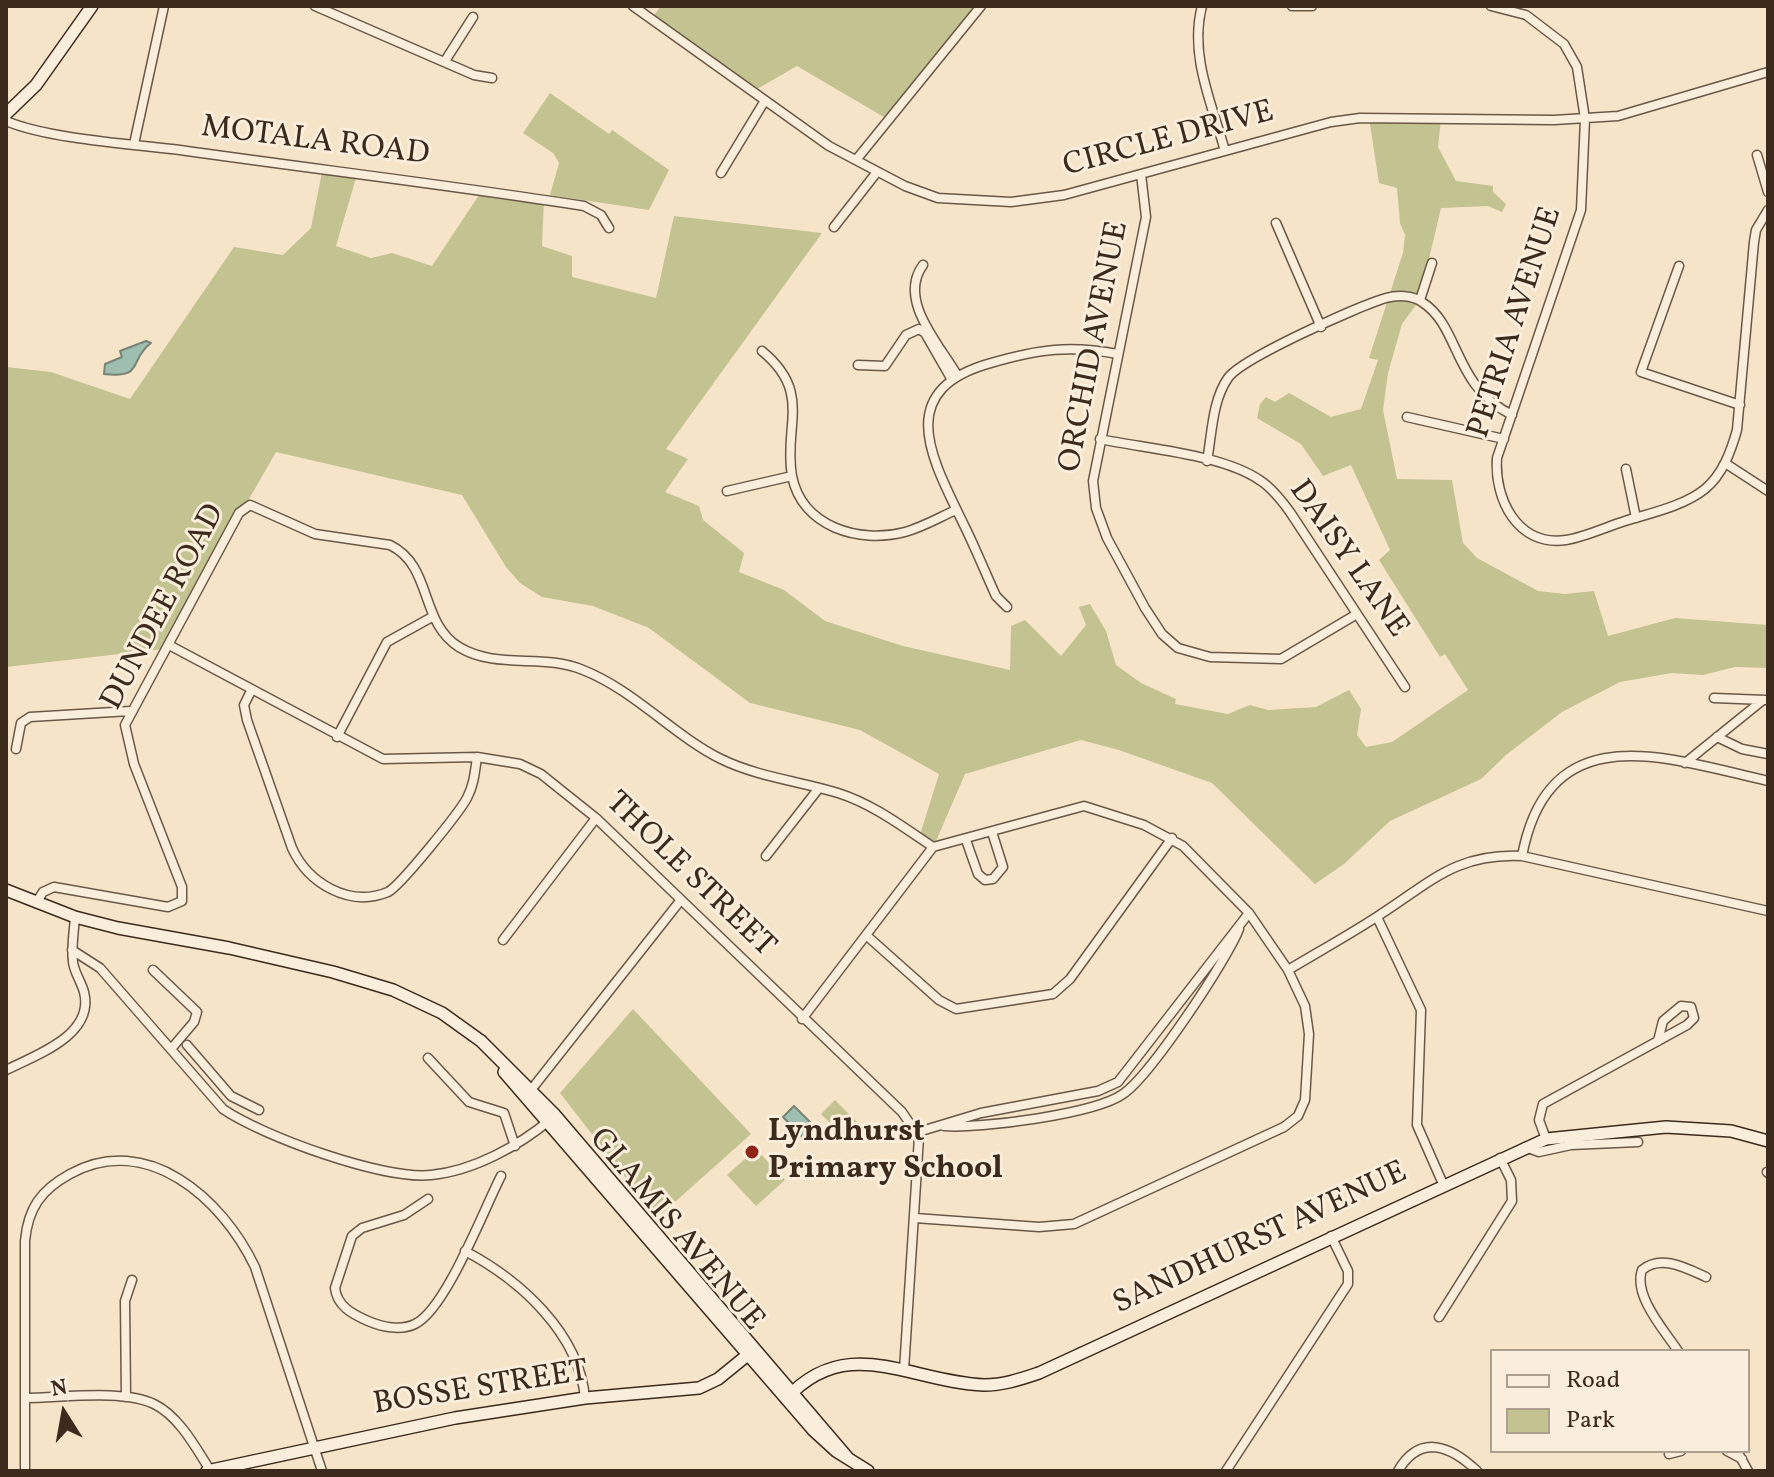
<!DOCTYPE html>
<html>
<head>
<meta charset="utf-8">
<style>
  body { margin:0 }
  #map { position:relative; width:1774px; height:1477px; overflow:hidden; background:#f6e4c9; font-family:Vollkorn,serif }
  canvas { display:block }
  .frame { position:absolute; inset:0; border:8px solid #3c2a1c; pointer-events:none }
  .legend { position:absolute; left:1490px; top:1349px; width:260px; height:104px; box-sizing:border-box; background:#f9eddc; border:2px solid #ad9f8f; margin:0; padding:10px 14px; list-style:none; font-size:24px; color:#3c2a1c }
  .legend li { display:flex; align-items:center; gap:16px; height:40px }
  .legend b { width:40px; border:2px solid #ad9f8f }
  .north { position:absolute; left:24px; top:1373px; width:80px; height:80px; -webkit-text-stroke:6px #f9eddc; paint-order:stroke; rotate:349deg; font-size:22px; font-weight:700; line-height:32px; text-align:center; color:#3c2a1c }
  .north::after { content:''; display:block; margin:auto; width:28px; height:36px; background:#3c2a1c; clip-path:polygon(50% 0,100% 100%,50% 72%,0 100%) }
</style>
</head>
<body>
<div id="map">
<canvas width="1774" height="1477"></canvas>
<div class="frame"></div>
<ul class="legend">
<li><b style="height:10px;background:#f9eddc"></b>Road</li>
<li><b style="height:22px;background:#c3c291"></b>Park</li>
</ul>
<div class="north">N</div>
</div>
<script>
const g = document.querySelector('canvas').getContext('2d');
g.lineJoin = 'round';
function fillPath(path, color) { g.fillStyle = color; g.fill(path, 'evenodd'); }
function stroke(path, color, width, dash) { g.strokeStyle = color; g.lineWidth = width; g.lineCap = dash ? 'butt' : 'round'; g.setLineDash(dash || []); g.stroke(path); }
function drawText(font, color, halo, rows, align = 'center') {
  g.font = font + ' Vollkorn,serif'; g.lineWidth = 6; g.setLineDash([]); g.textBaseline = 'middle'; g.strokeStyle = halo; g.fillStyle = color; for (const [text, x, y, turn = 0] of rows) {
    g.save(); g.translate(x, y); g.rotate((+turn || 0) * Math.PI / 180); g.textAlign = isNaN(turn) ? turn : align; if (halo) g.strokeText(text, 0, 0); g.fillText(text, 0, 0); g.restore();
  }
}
fillPath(new Path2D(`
  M661,6h321l-93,114 -92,-54 -45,26 -101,-73z
  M550,93l59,41 3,-4 57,40 -20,40 -99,-15 9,-32 -6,-10 -30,-20z
  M1369,118l72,1 -3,28 18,34 37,5v6l13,12 -4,8 -14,-6 -47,2 -22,93 -17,23 -14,49 -5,37 14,69 55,1 11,63 14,15 61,33 27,3 29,-3 14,45 67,-18 93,7v43l-33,-1 -32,8 -31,-2 -52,9 -58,30 -56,43 -25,24 -91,42 -46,43 -29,20 -103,-101 -93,-33 -38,-10 -116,34 -32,74 -14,-10 20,-64 -79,-44 -110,-27 -101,-75 -56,-22 -51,-9 -22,-14 -14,-16 -44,-72 -186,-43 -113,197 -157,18v-300l45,5 79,27 104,-152 49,8 28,-27 12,-61 33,11 -20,68 35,12 21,-5 40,13 51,-77 61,10 -2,47 30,10v21l84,21 18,-82 148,17 -156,216 22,10 -23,33 34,14 4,14 41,33 -5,19 45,18 41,31 78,25 107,24 1,-44 14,-6 36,36 25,-31 -7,-18 11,-3 16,27 10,34 25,18 35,16 -1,5 53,10 22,-9 18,5 48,-3 33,-17 12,19 -4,26 9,12 26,-5 76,-52 -23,-36 -5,3 -61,-97 11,-10 -39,-85 -28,11 -22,-32 -44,-26 3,-14 6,-7 9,5 14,-9 42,24 30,-8 17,-49 -9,-2 34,-105 2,-18 -5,-12 -3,-35 -18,-5z
  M633,1009l118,125 -94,84 -97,-125z
  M835,1100l28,28 -14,14 -28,-28z
  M756,1149l29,31 -29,26 -29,-31z`), '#c3c291');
const water = new Path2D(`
  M146,341l5,2c-23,17 -6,36 -47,31l1,-10 17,-7 -2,-6z
  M794,1106l23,23 -12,11 -22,-23z`);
fillPath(water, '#9ebfb0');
stroke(water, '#778375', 2);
const street = new Path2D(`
  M315,6l159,69 18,3
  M633,6l196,140 76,40 33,12 73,4 53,-7 267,-73 29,-4 194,2 64,-4 150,-44
  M1202,6c-13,49 10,98 23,145
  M1292,6h20
  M1491,6l35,9 38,29 13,23 8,52 -4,91 -84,248c-3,40 20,89 69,82 19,-3 40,-13 59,-19 26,-8 59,-15 80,-32 18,-15 26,-38 32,-59l17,-188 2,-12 12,-20
  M445,61l28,-44
  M6,121c43,18 125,23 174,29 134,19 269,35 404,56l17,9 8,13
  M134,144l30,-138
  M1757,155l11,37
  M856,160l125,-154
  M721,173l43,-71
  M1141,174l5,43 -53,264 3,27 11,30 38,70 17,26 16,14 32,9 71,2 76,-45
  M1276,223l45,104
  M834,227l43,-55
  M923,265c-26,35 17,80 34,110
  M1679,266l-38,106 99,33
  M1420,300l12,-37
  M762,351c51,42 21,75 30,125 10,51 67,68 113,56 18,-5 35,-15 51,-22
  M858,365l27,1 21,-31 13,-6 6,4 27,47
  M1407,417l97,22
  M1100,439c46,10 123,15 161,42 12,8 21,20 29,31l115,175
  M1207,461c5,-27 5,-60 21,-83 14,-20 131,-72 158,-80 11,-3 26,-3 36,4 39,25 30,83 90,113
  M1725,463l43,28
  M1626,469l10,49
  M727,491l65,-15
  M1007,607l-11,-11c-11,-24 -21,-49 -33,-73 -32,-66 -70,-133 28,-160 48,-14 79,-18 127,-9
  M169,645l214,114 94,-2 43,7 21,10 55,44 306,294 17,25 -15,233
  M251,691l-7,14 3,15 45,128c16,35 57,60 96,44 12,-6 71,-79 79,-94 7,-13 8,-27 10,-41
  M1714,698l51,2
  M337,737l50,-95 45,-25
  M1717,737l25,12 26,5
  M16,749l5,-26 9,-6 100,-6
  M1685,763l78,-63
  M966,840l12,34 7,6 8,-1 10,-12 -11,-35
  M766,856l53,-68
  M1522,856c27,-142 145,-98 246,-75
  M36,903l7,-11 11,-5 114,20 14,-6v-14l-48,-123 -9,-39 114,-212 11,-8 65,29 75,11c43,21 29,77 69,102 38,23 84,6 124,23 51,20 90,65 138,89 37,18 78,22 117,34 35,11 65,34 95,54
  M1377,917l44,93 -4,115 26,59
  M866,935l73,65 17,9 97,-15 17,-15 102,-141
  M503,940l93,-122
  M72,950l28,18 123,141c39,27 160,71 208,66 42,-4 88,-29 120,-56
  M153,970l44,42 -3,10 -23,27
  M1288,970c30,-18 61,-35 90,-54 52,-33 77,-63 144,-60l246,55
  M802,1019l131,-172 151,-41 60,19 39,21 66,67 39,57 17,36 4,28 -4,66 -7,16 -14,11 -210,97 -35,3 -124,-9
  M187,1045l44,51 28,14
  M428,1058l41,44 35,11 11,33
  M6,1070c30,-15 89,-35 78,-78 -3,-11 -10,-20 -11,-30 -2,-15 1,-30 2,-45
  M527,1095l153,-194
  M944,1126c35,3 151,-12 179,-32 27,-18 104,-134 116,-165
  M918,1132l63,-19 117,-22 20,-9 131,-169
  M1546,1139l-7,-19 4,-16 144,-79 7,-7 -3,-11 -10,-1 -18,15 -5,20
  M1525,1147l14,5 32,-7 67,-3
  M1767,1172l1,1
  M428,1199l-24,16 -42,13 -10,8 -17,52c2,18 17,26 33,33 14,6 33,10 47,3 31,-15 69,-115 86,-148
  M465,1251c55,29 114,82 120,147
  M1439,1317l73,-116 -1,-21 -11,-22
  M1678,1351c-13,-20 -45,-55 -36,-81 19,-16 44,-2 64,7
  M126,1397l-1,-96 7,-21
  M26,1398c35,0 97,-9 128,6 25,12 42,44 56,66
  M1727,1451l15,8
  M1737,1451l11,20
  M1669,1454l12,-3
  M25,1471v-230c3,-33 16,-51 45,-67 77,-42 152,24 185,93l67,204
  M1226,1471l122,-187v-13l-17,-35
  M1398,1471c22,-38 53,-25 79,0`);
const secondary = new Path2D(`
  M6,114l30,-29 56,-79
  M6,890l69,27 43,11 111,20 104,24 60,18 49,23 39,28 74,74 293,343
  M504,1072l309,358 23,21 32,20
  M786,1399c61,-67 124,-17 198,-14 20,0 37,-6 55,-12l507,-234 120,-12 65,4 37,10
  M207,1471l248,-53 130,-20 114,-10 19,-9 32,-26`);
stroke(street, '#6a5847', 11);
stroke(secondary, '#3c2a1c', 14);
stroke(street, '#f9eddc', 8);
stroke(secondary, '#f9eddc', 11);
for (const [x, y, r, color] of [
  [752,1152,8,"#8f2418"]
]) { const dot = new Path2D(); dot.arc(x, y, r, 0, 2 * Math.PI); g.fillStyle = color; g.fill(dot); stroke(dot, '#f9eddc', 3); }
drawText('32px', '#3c2a1c', '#f9eddc', [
  ["CIRCLE DRIVE",1169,141,-15],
  ["MOTALA ROAD",315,143,7],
  ["PETRIA AVENUE",1517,323,-72],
  ["ORCHID AVENUE",1096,347,-79],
  ["DAISY LANE",1347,560,55],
  ["DUNDEE ROAD",165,608,-62],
  ["THOLE STREET",689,876,44],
  ["GLAMIS AVENUE",675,1231,50],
  ["SANDHURST AVENUE",1261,1240,-25],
  ["BOSSE STREET",481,1390,-9]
]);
drawText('bold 32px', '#3c2a1c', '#f9eddc', [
  ["Lyndhurst",768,1134],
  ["Primary School",768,1171]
], 'left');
</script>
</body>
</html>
